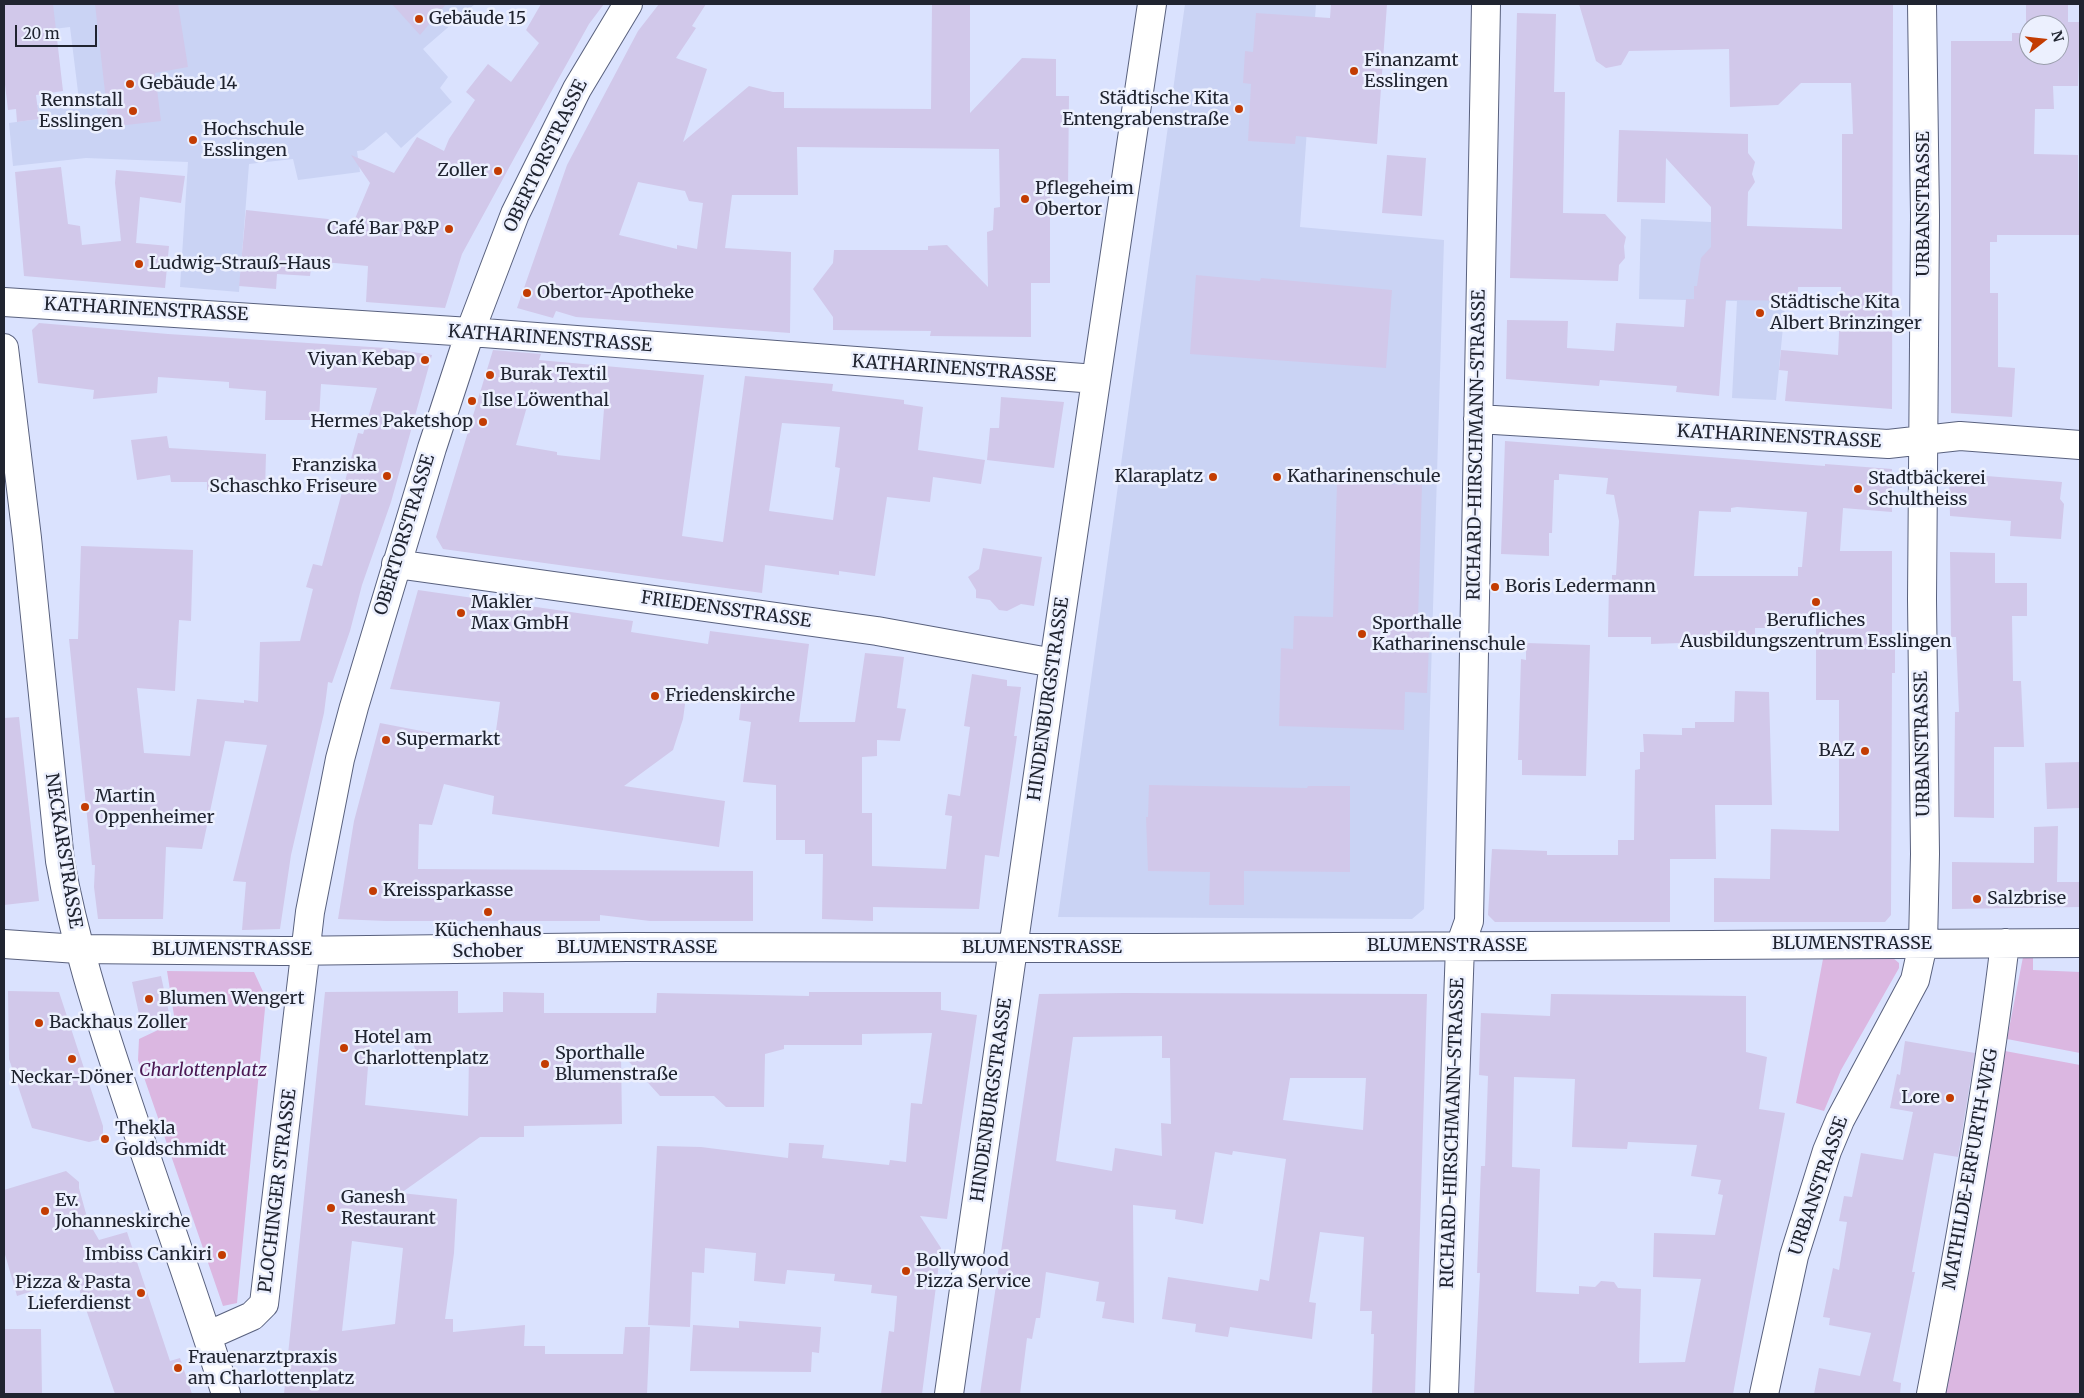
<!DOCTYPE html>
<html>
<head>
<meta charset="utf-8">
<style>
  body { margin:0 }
  #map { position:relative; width:2084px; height:1398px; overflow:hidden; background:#dae2fe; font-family:Merriweather,serif }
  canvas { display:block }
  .frame { position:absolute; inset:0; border:5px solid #202430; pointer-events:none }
  .north { position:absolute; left:2019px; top:15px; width:50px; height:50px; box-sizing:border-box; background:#ecf0fe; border:1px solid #9a9eac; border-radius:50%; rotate:74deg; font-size:14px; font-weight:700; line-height:20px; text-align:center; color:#202430 }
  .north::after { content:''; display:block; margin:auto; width:18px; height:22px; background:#c33c02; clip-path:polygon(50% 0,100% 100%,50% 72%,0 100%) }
  .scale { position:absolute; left:15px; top:25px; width:82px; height:22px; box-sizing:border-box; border:2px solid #202430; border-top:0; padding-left:6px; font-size:15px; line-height:18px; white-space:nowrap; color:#202430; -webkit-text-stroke:4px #ecf0fe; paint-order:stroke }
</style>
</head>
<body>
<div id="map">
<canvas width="2084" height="1398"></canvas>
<div class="frame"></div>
<div class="north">N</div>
<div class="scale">20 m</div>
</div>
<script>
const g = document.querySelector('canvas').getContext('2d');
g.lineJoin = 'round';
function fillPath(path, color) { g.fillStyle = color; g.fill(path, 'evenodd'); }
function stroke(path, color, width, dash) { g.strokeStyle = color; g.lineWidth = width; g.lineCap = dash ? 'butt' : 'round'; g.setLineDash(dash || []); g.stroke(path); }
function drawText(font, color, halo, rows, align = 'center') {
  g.font = font + ' Merriweather,serif'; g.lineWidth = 5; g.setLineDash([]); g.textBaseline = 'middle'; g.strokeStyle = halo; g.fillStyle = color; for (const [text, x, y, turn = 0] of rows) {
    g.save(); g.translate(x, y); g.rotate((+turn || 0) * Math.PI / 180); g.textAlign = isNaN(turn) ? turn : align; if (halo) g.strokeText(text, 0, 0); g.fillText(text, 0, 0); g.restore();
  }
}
fillPath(new Path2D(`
  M4,4h471l-52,45 25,28 -8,11 12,14 -51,46 -15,-16 -22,18 -7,1 3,21 -62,8 -5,-21 -44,5 -10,128 -59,-5 8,-125 -102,-4 -73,8 -4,-43 30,-4 -2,-14 42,-5 -9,-73 -66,8z
  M1185,4h131l-16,223 144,13 -20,669 -12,10 -354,-2z
  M1641,219l70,3 76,63 -11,115 -44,-2 5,-97 -98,-2z`), '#cad3f4');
fillPath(new Path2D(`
  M2033,953v17l47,2v81l-73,-14 16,-82 2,-2z
  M1893,958l6,5v5l-58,102 -17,41 -28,-8 27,-144z
  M167,971l87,1 12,26 -29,305 -14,3 -85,-246 1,-21 36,-17z
  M2005,1051l75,14v329h-135z`), '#dbb7e1');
fillPath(new Path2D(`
  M4,4h49l10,87 -27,4 3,24 -22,3 -1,-13 -8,1 -4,-34z
  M95,4h83l10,63 -33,6 6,48 -52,6z
  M392,4h54l-26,31z
  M541,4h63l-15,20 -72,129 -55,101 -17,54 -79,-6 2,-36 -56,-5 -2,15 -33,-2 -1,15 -37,-3 7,-76 82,9 21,14 21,-50 -19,-28 43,18 23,-36 27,14 5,-12 26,-39 -9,-8 22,-28 23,18 28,-39 -13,-13z
  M659,4h47l-14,22 4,2 -20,30 31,11 -24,73 66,-56 24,6h11v16l147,1 1,-105h38v109l52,-55 34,1v37h13l-1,94 -18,1v92h-19v54l-101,-1 1,-5 -98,-1v-13l-20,-28 20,-26 1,-13h94v-4l19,-1 41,42 -1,-55 6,-2 1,-22 6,-1 -1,-58 -202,-2 1,48h-66l-7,53 66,4 -1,81 -214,-16 -20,-6 -3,7 -36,-10 50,-143 71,-134zM638,182l47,9 4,10 14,2 -6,46 -20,-4v4l-58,-14z
  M1331,4h56l-10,140 -81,-8 -1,8 -47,-3 3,-57 -8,-1 2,-32 8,1 3,-39 74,5z
  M1579,4h314l-1,405 -107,-8 3,-30 -9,-1 2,-20 57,5 3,-68h-43l-1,14 -71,-1 -7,96 -43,-4 1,-6 -77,-6 -1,6 -93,-7 1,-59 61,1 -1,27 47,3 2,-28 68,4 2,-28h8v-13h3l4,-28 10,-11v-40l-45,-49 -1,45 -48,-1 2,-72 129,4v19l7,9 -3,12 3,8 -7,10 -1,34 95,3v-95h11l-2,-51h-50l-23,22 -48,2 -1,-58 -100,2 -8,14 -15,3 -10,-7z
  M2026,4h42v18h12l-2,64h-25l1,23h-19l-1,45 44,1 1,80h-82v7h-7v51h8v74l17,1 -3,49 -61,-4v-372h61v-8h14zM2029,25h30v30h-30z
  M1517,13l39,1 -2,78h11l-2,121 42,1 21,23 -2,9 1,12 -6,7 -1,16 -108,-3z
  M1387,155l39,3 -4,58 -40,-3z
  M61,167l7,57 12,2 2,19 39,-4 -6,-58 1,-13 69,6 -4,27 -41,-6 -4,46 33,3 -4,42 -141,-12 -9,-104z
  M1196,275l64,6 1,-3 131,12 -6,78 -196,-14z
  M39,323l129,11 218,14 46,7 -41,147 -29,83 -12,46 -18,52 -4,-1 -4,31 -33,142 -11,74 -38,1 4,-48 -13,-1 34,-136 -42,-4 -23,108 -36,-2 -3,72h-65l-4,-32 1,-22h-3l-23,-226h9l3,-93 112,4 -2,71 -12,-1 -4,71 -38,-3 7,65 46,3 7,-57 47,4v-3l14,2 2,-60 40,-1 13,-52 -7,-2 7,-23 9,2 36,-133 5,1 14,-46 -56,-4 -2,36h-54l1,-29 -37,-3v-6l-71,-5 -1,16 -64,6 1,-9 -56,-7 -6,-53z
  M493,350l48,4 -2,6 165,15 -22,161 41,6 22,-166 88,8 -1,7 72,9v4l19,3 -5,43 67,10 -4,24 -48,-7 -3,25 -43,-5 -12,79 -36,-5v4l-74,-10 -3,28 -319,-44 -7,-12zM528,403l76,6 -4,51 -43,-5v-3l-41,-7zM782,423l58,4 -5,40 5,1 -7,52 -64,-9z
  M1001,397l63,5 -10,66 -67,-8 3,-32h9z
  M167,436l2,12 97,6 -1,36h-58v-8h-36l-1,-7 -33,5 -6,-40z
  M1505,441l320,25v-2l67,5v43l-49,-4 -3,43h52v92l3,1v29h-3l-1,242 -6,7h-171v-44l56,1 1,-50 68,2v-131h-23v-72h-61v10l-73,-1v6l-31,1v-7h-43l1,-54h3v-8h4l3,-54 -5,-26 -8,-1 2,-16 -49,-4v6h-5l-2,53h-3v23l-48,-2zM1737,507l70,5 -5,55h-4v9h-104l5,-65 32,1v-4z
  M1949,473l113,9 -2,17 4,5 -3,35 -51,-3 1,-15 -61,-5z
  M1337,483l85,2 -4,135h12l-3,73 -22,-1 -1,38 -125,-4 2,-78 12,1 1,-33 39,1z
  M983,548l59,9 -8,49 -13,-2 -14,7 -8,-1 -9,-10 -14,-2v-8l-8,-13 11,-8z
  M1950,552l45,1v30h32v33h-15l1,65h8l3,66h-30v71l-40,-1 1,-105h4l-3,-75h-5z
  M418,590l215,31 -2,11 77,12 2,-13 99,13 -10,78h56l10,-69 39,4 -7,51 9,1 -6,32 -23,-1v16l-15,1v56h10v53l74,3 6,-53 -7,-1 3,-21 12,2 10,-69 -6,-1 8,-52 35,6v6l14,1 -7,49h3l-18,121 -14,-2 -6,54 -106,-2v14l-51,-2 1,-65h-18v-14h-29v-55l-33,-3 8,-60 -12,-2 2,-17 -55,-6 -3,22 -10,31 -49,36 101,15 -6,46 -227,-33 2,-18 -50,-12 -12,41 -13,-1 -1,45 335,2v50h-103l-50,-6v6h-214l-48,-2 16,-98 26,-98 114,22 6,-43 -110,-13z
  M1526,643l64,2 -4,131 -64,-1v-15h-4l2,-66 1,-35 5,1z
  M1735,691l34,1 3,113h-57l1,54h-46v63h-175l-7,-7 4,-66 55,2v4h71v-15h16l1,-70 5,-1v-17h4l-1,-18 39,1v-7h13v-6h39z
  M19,717l20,184 -35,4v-187z
  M2080,762v46l-33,1 -2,-46z
  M1149,785l158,3 1,-2h42v86l-106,-1v34h-35l1,-33 -62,-1 -2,-54h2z
  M2058,826l-1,56h23v25l-128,2v-47l82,1v-36z
  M161,976l10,46 -29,6 -10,-46z
  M8,991l51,1 44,134v9l-5,5 -9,2 -57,-14 -23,-69z
  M458,991v22l45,-1v-20l41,1v20h112l1,-20 152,3v-4h132v18l36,5 -30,204 -27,-3 21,32 -19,146h-41l8,-63 5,1 3,-36 -26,-3 1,-8 -38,-4 1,-7 -48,-4 -2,14 -31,-3 2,-28 -51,-5 -1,25 -12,-1 -2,55 -42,-2 9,-179 44,1 87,11 1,-15 35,2 -2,13 67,7 1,-5 16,2 5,-59 11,1 10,-71 -70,1v11h-78v4l-19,5 -1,53h-38l-12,-11h-54l-39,-43 1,71 -98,2v11h-44l-79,56 56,6 -3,54 -9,66h8v13l72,-7 -1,21h21v8h78l2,-27h25l-3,67h-363l41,-402zM412,1040l5,15 52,-1 -1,62 -103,-11 5,-64zM352,1241l51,7 -8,76 -53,7z
  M1125,993l302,1 -12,400h-43l2,-60h-3l1,-23h-12l4,-74 -44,-5 -11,70 7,1 -4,36 -82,-12 -2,10 -33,-5 1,-8 -34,-5 6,-42 90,14 2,-12 9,2 17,-122 -53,-8 -1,4 -17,-3 -12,72 -28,-5 1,-9 -43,-5 1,118 -32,-5 3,-16 -9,-1 3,-19 -53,-10 -6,46h-4l-4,21 -5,-1 -7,56h-40l59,-400zM1162,1036v22h8l1,66 -10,-1 1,33 -47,-8 -3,23 -56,-10 17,-124zM1290,1078h76l-3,52 -80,-10z
  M1551,994l195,2v56l21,5 -8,52 26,4 -52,281h-259l6,-121h-3l4,-107h4l3,-90 -9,-1 2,-62 69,3zM1514,1077l61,2 -3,68 55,2 1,-7 69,3 -6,31 30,4 -3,14 5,1 -8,40 -61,-2 -1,44 48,2 -16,83 -46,1 2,-74 -23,-1 -4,-6 -13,-1 -6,6 -16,-1v8l-43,-2 4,-123 -28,-2z
  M1905,1041l70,12 -17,104 -24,-4 -22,119h3l-22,109 8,2 -1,11h-86l5,-26 41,8 11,-43 -42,-8 1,-7 -7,-1 10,-49 6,2 8,-48 -8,-1 5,-25 8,1 9,-44 42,7 10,-48 -23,-4 7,-34 3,1z
  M66,1171l13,11v6l9,33 11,19 28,-8 43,129 10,-3 12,36h-77l-40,-117 -58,19 -13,-45v-61z
  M739,1321l82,6 -2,26 -7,-1 -1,20 -121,-1 3,-46 46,3z
  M4,1329h37l1,65h-38z`), '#d1c8ea');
const minor = new Path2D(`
  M4,302l466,30 626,47
  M4,348l23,190 33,323c14,77 37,150 62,224 34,103 71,205 104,309
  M1478,419l410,25 72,-8 120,9
  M396,564l481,67 177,32
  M4,944l74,5 204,2 345,-4 526,1 927,-5
  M207,1336l45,-20 12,-12 46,-392 30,-153 14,-52 78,-259 38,-116 45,-118 62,-125 51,-85
  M949,1394l105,-731 98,-659
  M1444,1394l16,-448 9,-25 17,-917
  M1764,1394l30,-138 33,-105 13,-31 75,-140 8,-36 2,-90 -3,-255 3,-383 -3,-212
  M1931,1394c29,-149 56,-300 74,-451`);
stroke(minor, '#59617e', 30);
stroke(minor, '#fff', 28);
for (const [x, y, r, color] of [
  [419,19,5,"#c33c02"],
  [1354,71,5,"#c33c02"],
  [130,84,5,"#c33c02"],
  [1239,109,5,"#c33c02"],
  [133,111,5,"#c33c02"],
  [193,140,5,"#c33c02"],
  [498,171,5,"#c33c02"],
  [1025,199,5,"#c33c02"],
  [449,229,5,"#c33c02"],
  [139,264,5,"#c33c02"],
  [527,293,5,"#c33c02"],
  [1760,313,5,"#c33c02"],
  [425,360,5,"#c33c02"],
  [490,375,5,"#c33c02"],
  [472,401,5,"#c33c02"],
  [483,422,5,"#c33c02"],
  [387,476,5,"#c33c02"],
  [1213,477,5,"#c33c02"],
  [1277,477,5,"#c33c02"],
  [1858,489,5,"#c33c02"],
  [1495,587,5,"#c33c02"],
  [1816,602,5,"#c33c02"],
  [461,613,5,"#c33c02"],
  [1362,634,5,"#c33c02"],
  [655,696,5,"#c33c02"],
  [386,740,5,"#c33c02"],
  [1865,751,5,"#c33c02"],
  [85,807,5,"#c33c02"],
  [373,891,5,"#c33c02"],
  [1977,899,5,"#c33c02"],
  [488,912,5,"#c33c02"],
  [149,999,5,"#c33c02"],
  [39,1023,5,"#c33c02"],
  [344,1048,5,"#c33c02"],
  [72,1059,5,"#c33c02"],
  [545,1064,5,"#c33c02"],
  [1950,1098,5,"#c33c02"],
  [105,1139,5,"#c33c02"],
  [331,1208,5,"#c33c02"],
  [45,1211,5,"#c33c02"],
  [222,1255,5,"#c33c02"],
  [906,1271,5,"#c33c02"],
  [141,1293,5,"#c33c02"],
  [178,1368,5,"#c33c02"]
]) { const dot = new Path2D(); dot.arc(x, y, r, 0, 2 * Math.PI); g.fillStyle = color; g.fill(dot); stroke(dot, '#ecf0fe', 2); }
drawText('18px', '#202430', '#ecf0fe', [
  ["Gebäude 15",429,19],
  ["Finanzamt",1364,61],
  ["Esslingen",1364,82],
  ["Gebäude 14",140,84],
  ["Städtische Kita",1229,99,"right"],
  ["Entengrabenstraße",1229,120,"right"],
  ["Rennstall",123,101,"right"],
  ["Esslingen",123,122,"right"],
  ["Hochschule",203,130],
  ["Esslingen",203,151],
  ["Zoller",488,171,"right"],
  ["Pflegeheim",1035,189],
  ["Obertor",1035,210],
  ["Café Bar P&P",439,229,"right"],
  ["Ludwig-Strauß-Haus",149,264],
  ["Obertor-Apotheke",537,293],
  ["Städtische Kita",1770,303],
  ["Albert Brinzinger",1770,324],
  ["Viyan Kebap",415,360,"right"],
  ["Burak Textil",500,375],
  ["Ilse Löwenthal",482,401],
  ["Hermes Paketshop",473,422,"right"],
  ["Franziska",377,466,"right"],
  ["Schaschko Friseure",377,487,"right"],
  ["Klaraplatz",1203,477,"right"],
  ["Katharinenschule",1287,477],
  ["Stadtbäckerei",1868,479],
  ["Schultheiss",1868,500],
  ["Boris Ledermann",1505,587],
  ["Makler",471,603],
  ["Max GmbH",471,624],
  ["Berufliches",1816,621,"center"],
  ["Ausbildungszentrum Esslingen",1816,642,"center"],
  ["Sporthalle",1372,624],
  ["Katharinenschule",1372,645],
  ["Friedenskirche",665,696],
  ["Supermarkt",396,740],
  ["BAZ",1855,751,"right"],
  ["Martin",95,797],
  ["Oppenheimer",95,818],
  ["Kreissparkasse",383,891],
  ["Salzbrise",1987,899],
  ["Küchenhaus",488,931,"center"],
  ["Schober",488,952,"center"],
  ["Blumen Wengert",159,999],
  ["Backhaus Zoller",49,1023],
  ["Hotel am",354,1038],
  ["Charlottenplatz",354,1059],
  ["Sporthalle",555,1054],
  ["Blumenstraße",555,1075],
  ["Neckar-Döner",72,1078,"center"],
  ["Lore",1940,1098,"right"],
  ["Thekla",115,1129],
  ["Goldschmidt",115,1150],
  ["Ganesh",341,1198],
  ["Restaurant",341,1219],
  ["Ev.",55,1201],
  ["Johanneskirche",55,1222],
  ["Imbiss Cankiri",212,1255,"right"],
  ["Bollywood",916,1261],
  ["Pizza Service",916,1282],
  ["Pizza & Pasta",131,1283,"right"],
  ["Lieferdienst",131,1304,"right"],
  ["Frauenarztpraxis",188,1358],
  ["am Charlottenplatz",188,1379]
], 'left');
drawText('18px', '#202430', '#ecf0fe', [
  ["OBERTORSTRASSE",546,156,-64],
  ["URBANSTRASSE",1924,204,-90],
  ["KATHARINENSTRASSE",146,310,3],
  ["KATHARINENSTRASSE",550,339,4],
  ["KATHARINENSTRASSE",954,369,4],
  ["KATHARINENSTRASSE",1779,437,3],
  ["RICHARD-HIRSCHMANN-STRASSE",1477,445,-89],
  ["OBERTORSTRASSE",405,535,-73],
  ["FRIEDENSSTRASSE",726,610,8],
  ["HINDENBURGSTRASSE",1049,699,-82],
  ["URBANSTRASSE",1923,744,-91],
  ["NECKARSTRASSE",63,851,81],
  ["BLUMENSTRASSE",1852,944],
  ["BLUMENSTRASSE",1447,946],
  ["BLUMENSTRASSE",637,948],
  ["BLUMENSTRASSE",1042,948],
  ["BLUMENSTRASSE",232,950],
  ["HINDENBURGSTRASSE",992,1100,-82],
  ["RICHARD-HIRSCHMANN-STRASSE",1453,1133,-88],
  ["MATHILDE-ERFURTH-WEG",1971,1169,-80],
  ["URBANSTRASSE",1819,1186,-71],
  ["PLOCHINGER STRASSE",278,1191,-83]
]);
drawText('italic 18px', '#4a1752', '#ecf0fe', [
  ["Charlottenplatz",203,1071]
]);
</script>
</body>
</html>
